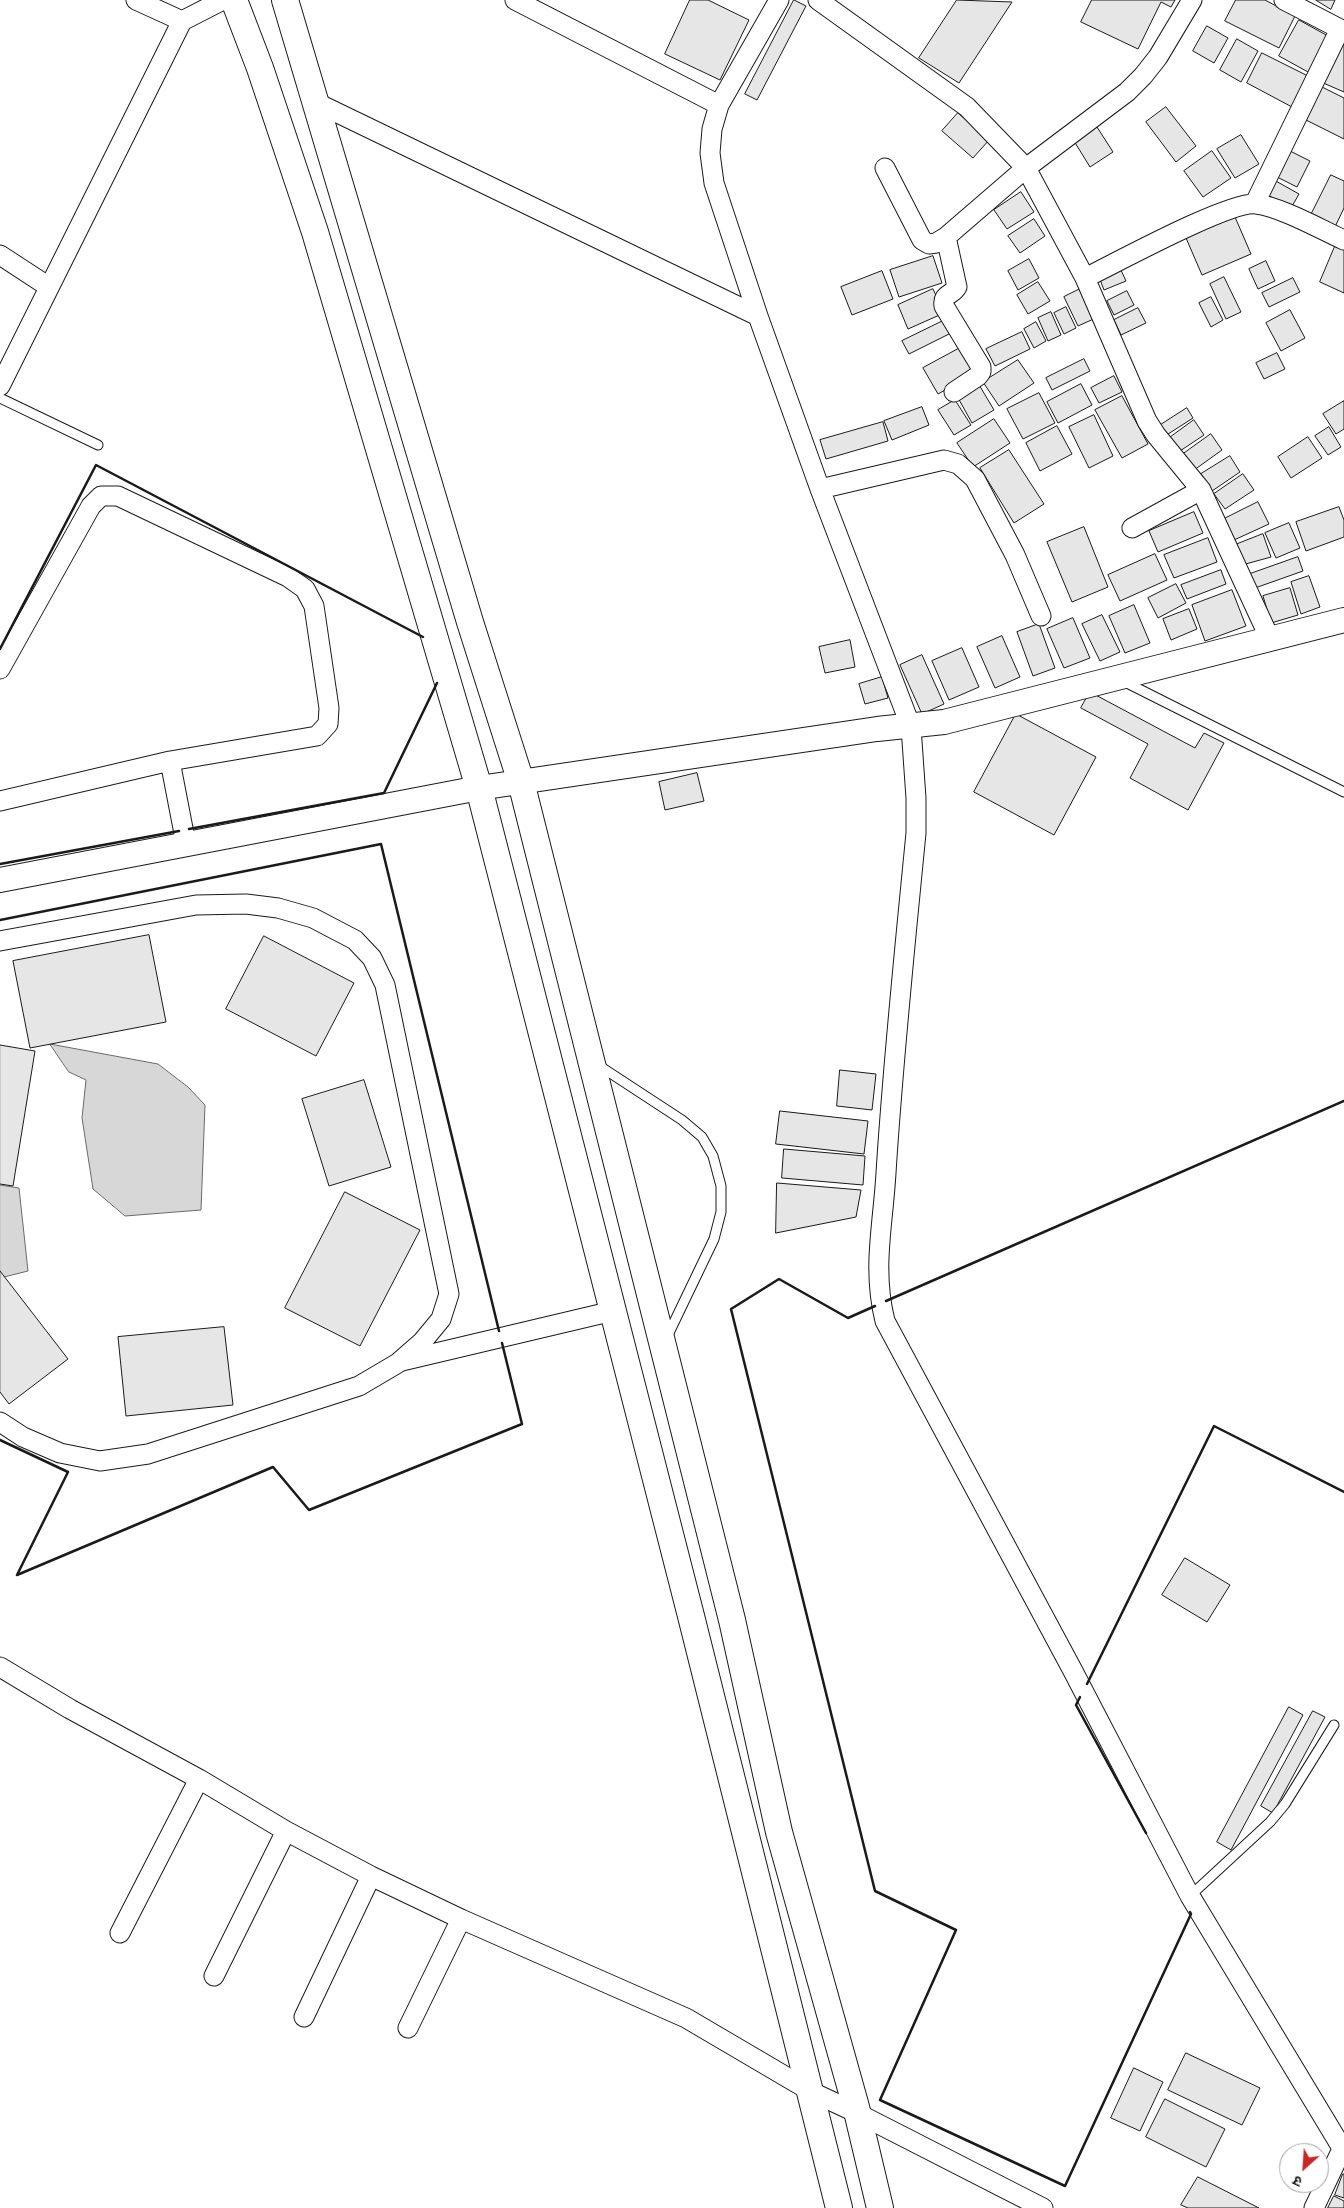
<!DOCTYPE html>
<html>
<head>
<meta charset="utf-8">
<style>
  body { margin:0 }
  #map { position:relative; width:1344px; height:2208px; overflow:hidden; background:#fff; font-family:Figtree,"Noto Sans Devanagari",sans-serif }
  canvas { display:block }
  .north { position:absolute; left:1279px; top:2143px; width:50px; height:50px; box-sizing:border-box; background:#fff; border:1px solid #a3a3a3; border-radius:50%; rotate:206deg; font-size:14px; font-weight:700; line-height:20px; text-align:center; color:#1a1a1a }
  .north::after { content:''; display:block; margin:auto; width:18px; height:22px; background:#c62828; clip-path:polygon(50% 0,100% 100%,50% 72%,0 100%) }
</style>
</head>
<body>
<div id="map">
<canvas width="1344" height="2208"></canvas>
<div class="north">उ</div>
</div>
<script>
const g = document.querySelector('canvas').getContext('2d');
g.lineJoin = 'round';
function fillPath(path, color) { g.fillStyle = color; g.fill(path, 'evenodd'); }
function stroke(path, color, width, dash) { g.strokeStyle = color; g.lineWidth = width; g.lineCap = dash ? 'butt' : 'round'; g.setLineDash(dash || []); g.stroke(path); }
const water = new Path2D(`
  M50,1044l108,20 30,23 17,18 -4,105 -76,6 -32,-27 -11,-71 4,-38 -17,-8z
  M0,1185l19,3 9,83 -28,7z`);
fillPath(water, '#d7d7d7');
stroke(water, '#6a6a6a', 1);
const building = new Path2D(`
  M690,0h18l41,20 -29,60 -55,-26z
  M794,0l12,6 -49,94 -12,-6z
  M957,0l55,2 -53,81 -40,-25z
  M1092,0h83l-4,7 -10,-5 -23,47 -57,-27z
  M1236,0h29l30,16 -16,32 -54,-27z
  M1316,0h19l-4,9z
  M1299,20l29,16 -20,36 -29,-16z
  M1207,26l21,12 -14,25 -21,-12z
  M1237,39l21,12 -17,31 -21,-12z
  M1339,43l5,2v47l-23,-10z
  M1262,53l46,23 -16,31 -45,-24z
  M1320,86l24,12v41l-40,-20z
  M1166,107l30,39 -20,16 -30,-40z
  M958,113l31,27 -16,18 -31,-27z
  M1097,127l16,25 -23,15 -16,-26z
  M1241,135l18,29 -24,14 -18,-29z
  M1212,151l19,27 -28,19 -19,-26z
  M1290,151l20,10 -13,26 -20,-10z
  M1331,175l13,6v27l-11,23 -24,-12z
  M1274,180l25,14 -8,14 -25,-14z
  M1021,192l13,20 -27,17 -13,-19z
  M1235,217l16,37 -49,21 -16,-37z
  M1034,219l11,17 -25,17 -12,-17z
  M1336,244l8,4v45l-24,-11z
  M933,256l9,27 -43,14 -9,-27z
  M1029,259l10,19 -21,12 -10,-19z
  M1266,261l9,20 -17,8 -9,-20z
  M1120,268l6,13 -22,9 -5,-13z
  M882,271l11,28 -41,16 -11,-28z
  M1224,277l17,35 -15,7 -16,-35z
  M1293,278l7,14 -31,15 -7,-14z
  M1038,282l12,19 -22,13 -11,-19z
  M1084,287l14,30 -20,9 -14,-29z
  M933,289l11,24 -36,16 -10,-24z
  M1127,291l7,14 -20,10 -7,-14z
  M1211,297l12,23 -12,7 -12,-24z
  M1066,307l10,21 -12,6 -10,-21z
  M1138,308l8,15 -25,12 -7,-15z
  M1290,310l15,28 -24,13 -15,-28z
  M1051,312l10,23 -13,6 -10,-23z
  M945,320l6,13 -42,21 -7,-13z
  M1036,322l10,19 -12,7 -10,-19z
  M1022,332l8,17 -35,17 -9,-17z
  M960,348l14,26 -36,20 -15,-26z
  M1277,353l8,16 -21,10 -8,-16z
  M1084,359l6,12 -38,19 -6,-12z
  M1018,360l16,23 -35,23 -16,-24z
  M1114,376l8,16 -23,11 -8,-15z
  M978,383l16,27 -22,13 -15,-27z
  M1081,384l11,21 -34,18 -11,-21z
  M1039,393l16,30 -32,16 -16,-30z
  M1122,396l26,48 -26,14 -27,-48z
  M955,400l16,25 -17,10 -16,-25z
  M1344,401v28l-8,5 -13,-20z
  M922,407l7,18 -37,15 -8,-19z
  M1187,408l6,10 -28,18 -6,-10z
  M1094,415l19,41 -24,12 -20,-41z
  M994,419l16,24 -37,24 -16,-24z
  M1194,420l10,15 -27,18 -9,-14z
  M883,422l5,19 -62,18 -6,-19z
  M1057,426l15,28 -32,17 -14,-28z
  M1329,427l12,20 -13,8 -13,-19z
  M1211,434l11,16 -32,23 -11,-16z
  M1308,437l14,21 -31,20 -13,-21z
  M1009,450l35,54 -30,19 -34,-55z
  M1230,456l10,16 -28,19 -11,-17z
  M1243,474l11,16 -29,19 -11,-15z
  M1258,502l11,22 -35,16 -10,-21z
  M1339,507l5,13v17l-38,14 -10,-29z
  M1194,512l9,21 -45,19 -9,-21z
  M1289,523l11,25 -24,10 -11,-25z
  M1084,527l24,60 -36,15 -25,-60z
  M1263,534l8,23 -29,8 -7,-20z
  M1208,538l9,24 -43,16 -10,-23z
  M1155,554l12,26 -47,21 -12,-26z
  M1298,557l5,14 -48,17 -5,-14z
  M1221,570l5,14 -39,15 -6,-14z
  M1309,576l11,31 -19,7 -10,-32z
  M1176,584l10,19 -28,15 -10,-20z
  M1290,588l8,27 -27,8 -8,-27z
  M1232,590l14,36 -41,15 -13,-36z
  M1134,605l16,38 -25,10 -16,-37z
  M1189,609l8,20 -26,11 -8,-21z
  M1102,615l18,37 -20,9 -18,-37z
  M1073,618l17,40 -26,10 -17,-39z
  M1039,624l16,44 -22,8 -16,-44z
  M1002,636l18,41 -25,11 -18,-41z
  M850,640l5,27 -30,6 -6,-26z
  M962,648l17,39 -30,13 -17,-39z
  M922,655l22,49 -22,10 -22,-49z
  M882,677l6,21 -23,6 -6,-20z
  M1090,692l105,56 9,-15 20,10 -36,67 -58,-32 18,-34 -67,-36z
  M1016,714l80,43 -42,78 -80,-43z
  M697,773l7,28 -39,9 -6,-28z
  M149,935l17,87 -136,26 -17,-87z
  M264,936l90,47 -38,73 -90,-47z
  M0,1045l35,6 -22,135 -13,-2z
  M840,1070l36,4 -4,36 -35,-4z
  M364,1080l27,87 -62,19 -27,-87z
  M780,1111l88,10 -4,33 -88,-10z
  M784,1149l81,7 -2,29 -81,-7z
  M777,1183l84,7 -5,27 -80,16z
  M345,1192l75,38 -60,116 -75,-38z
  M0,1271l68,88 -59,45 -9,-12z
  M224,1327l9,78 -107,11 -8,-79z
  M1185,1558l45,27 -23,37 -45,-27z
  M1289,1707l14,8 -72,135 -14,-8z
  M1313,1711l12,6 -52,96 -12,-7z
  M1186,2053l74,35 -18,37 -74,-35z
  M1134,2068l29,14 -23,49 -29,-13z
  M1165,2099l60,30 -19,38 -60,-30z
  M1343,2174h1v24l-9,-3z
  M1198,2177l61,31h-71l-7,-3z
  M1334,2196l10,5v7h-16z`);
fillPath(building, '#e6e6e6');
stroke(building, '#1a1a1a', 1);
const service = new Path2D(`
  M0,398l98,47
  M1123,681l221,111
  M598,1065l84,55 20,17 11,19 8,30v26l-7,27 -47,98
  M1190,1896l80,-74 15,-18 49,-79`);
const minor = new Path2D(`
  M136,0l46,21
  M515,0l204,105
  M779,0l-60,105 -7,24 -2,24 4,30 44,133 62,173 91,238 5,71v35c-11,113 -23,227 -30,340 -3,53 -14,95 -1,148l188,350 117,225 152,252
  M818,0l149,107 59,61 59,110 62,143 9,14 45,55 69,149
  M1284,0l60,31
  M315,102l443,214
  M885,168l37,72 7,4 7,-1 10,-6 80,-69 101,-76 16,-16 15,-19 34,-57
  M1255,203l85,-174
  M946,237l11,50c-5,9 -15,6 -13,19l37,61v5l-3,4 -24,16
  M0,255l49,32
  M1085,278c31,-15 144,-77 171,-74 25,3 64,25 88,36
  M0,386l182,-365 41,-21
  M820,489l124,-29 14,4 17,15 40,76 26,61
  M1132,528l69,-38
  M0,669l91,-163 10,-10h17l170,81 17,12 9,17 15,102 -1,16 -11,12 -147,25
  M0,801l170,-40 16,83
  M0,941l196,-36 50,-1 32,4 35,10 42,22 17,18 13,27 64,309 -8,25 -19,23 -24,21 -39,23 -211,68 -48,7 -40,-8 -37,-16 -23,-15
  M402,1361l211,-50
  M0,1667l70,42 129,70 87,52 85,45 90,43 225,99 126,74 45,21 186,95
  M120,1933l79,-154
  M214,1976l72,-145
  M304,2017l67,-141
  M408,2028l53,-109
  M1314,2208l30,-63`);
const tertiary = new Path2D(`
  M0,880l479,-92 398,-59 67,-7 400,-102`);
const secondary = new Path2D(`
  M234,0l26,68 55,164 164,556 212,828 148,592
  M285,0l185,622 51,160 211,838 47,212 77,275 24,101`);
stroke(service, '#1a1a1a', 11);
stroke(minor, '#1a1a1a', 21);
stroke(tertiary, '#1a1a1a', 26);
stroke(secondary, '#1a1a1a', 28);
stroke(service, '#fff', 9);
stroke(minor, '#fff', 19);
stroke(tertiary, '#fff', 24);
stroke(secondary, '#fff', 26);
stroke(new Path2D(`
  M0,649l96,-184 327,172
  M189,829l195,-36 53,-110
  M0,864l179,-33
  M0,920l381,-76 118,487
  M886,1301l458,-200
  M875,1306l-27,12 -69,-39 -48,30 144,582 81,39 -76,170 185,86 126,-272 -1,-2
  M0,1440l68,32 -51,103
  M17,1575l256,-108 36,43 213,-86 -20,-81
  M1087,1684l127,-258 130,66
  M1080,1697l-4,8 70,128`), '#1a1a1a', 2.5);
</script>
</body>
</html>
